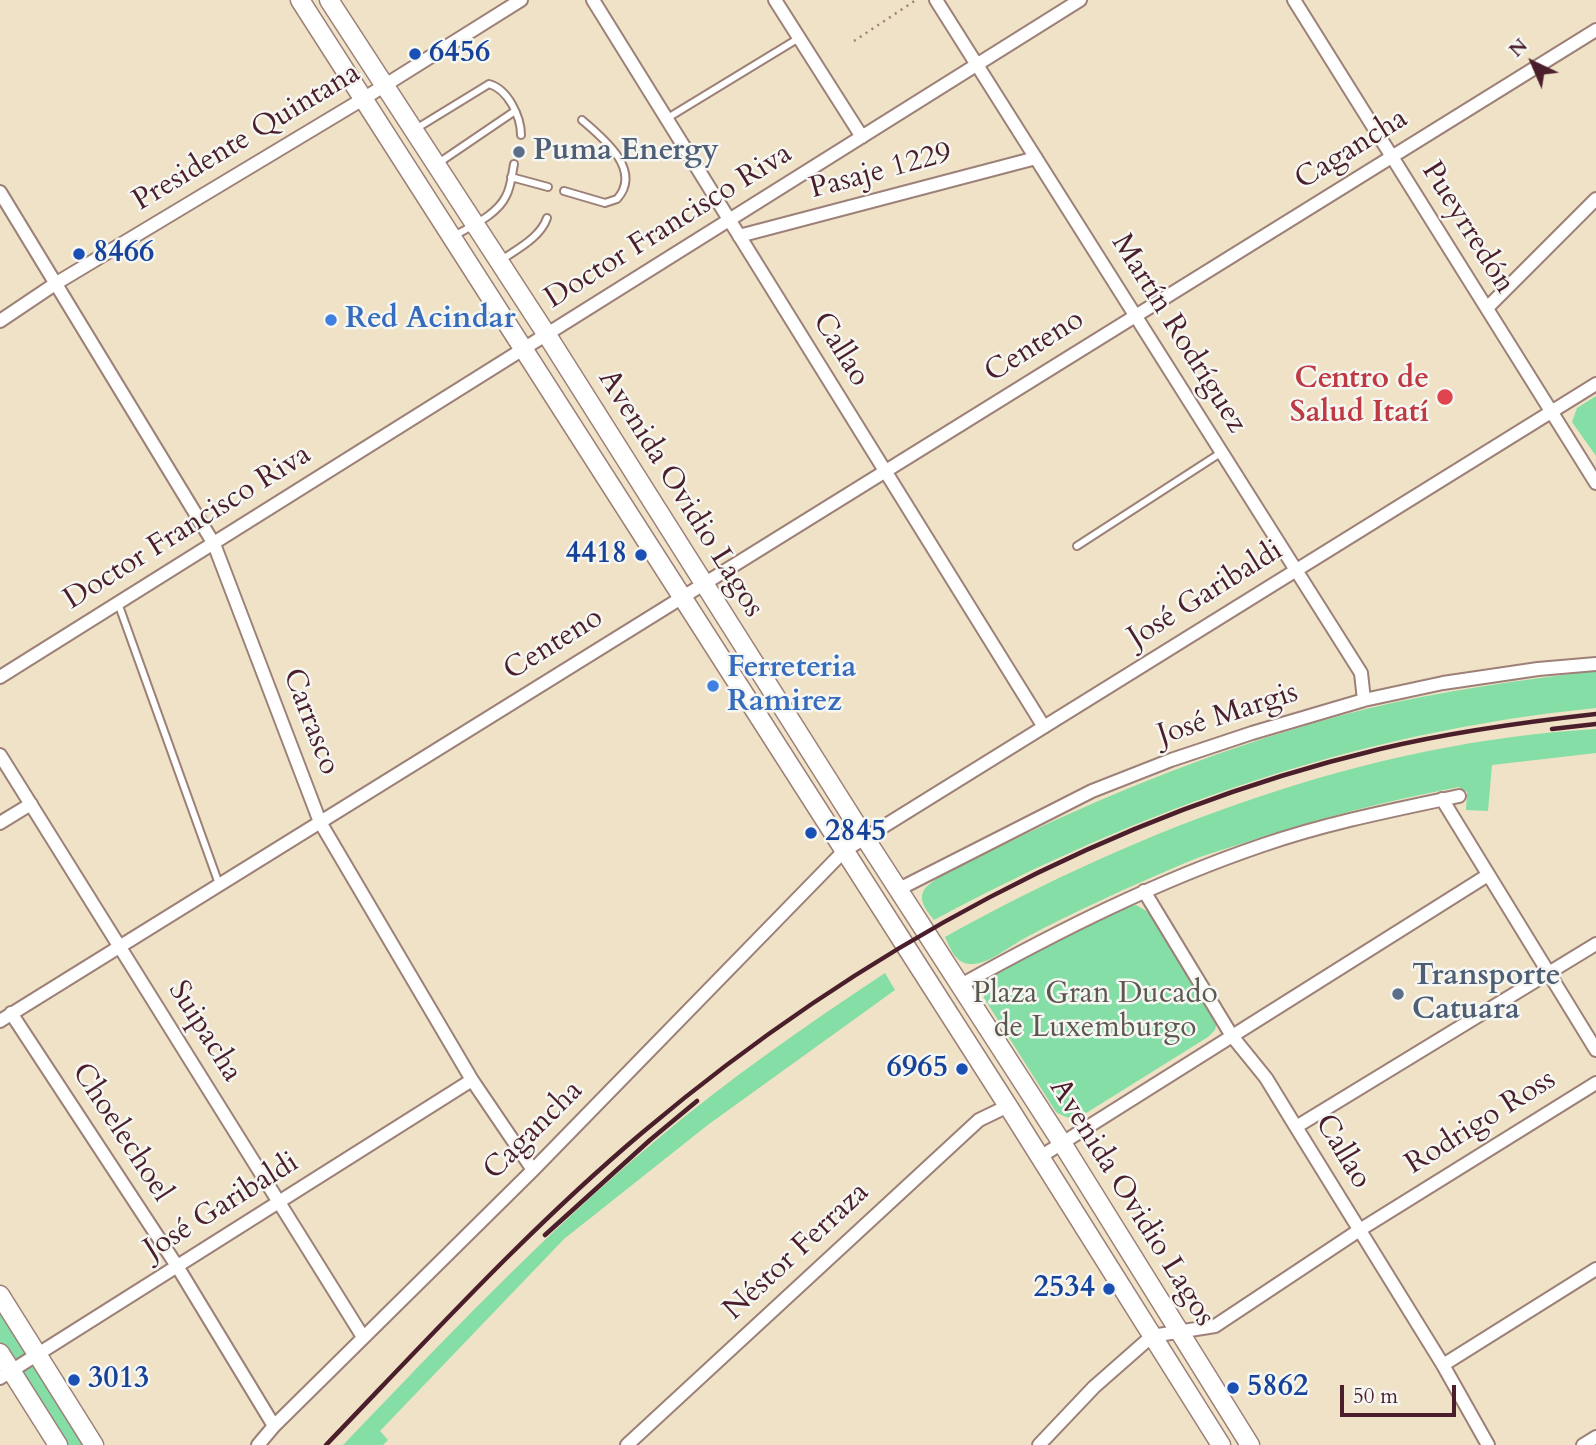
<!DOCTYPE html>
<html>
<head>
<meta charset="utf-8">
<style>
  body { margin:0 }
  #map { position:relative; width:1596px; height:1445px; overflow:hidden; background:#f0e2c6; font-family:Cardo,serif }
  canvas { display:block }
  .north { position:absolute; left:1498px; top:28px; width:70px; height:70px; -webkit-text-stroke:5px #f6f6f2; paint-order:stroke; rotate:316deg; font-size:19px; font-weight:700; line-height:28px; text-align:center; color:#4a1f2b }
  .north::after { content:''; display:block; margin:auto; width:24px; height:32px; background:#4a1f2b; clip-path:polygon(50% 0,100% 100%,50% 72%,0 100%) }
  .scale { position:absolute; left:1340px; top:1385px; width:116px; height:32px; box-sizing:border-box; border:4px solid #4a1f2b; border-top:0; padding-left:9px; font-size:21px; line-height:24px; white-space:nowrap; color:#4a1f2b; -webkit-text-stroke:5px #f6f6f2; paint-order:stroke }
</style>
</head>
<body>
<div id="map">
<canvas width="1596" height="1445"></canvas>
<div class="north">N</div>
<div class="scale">50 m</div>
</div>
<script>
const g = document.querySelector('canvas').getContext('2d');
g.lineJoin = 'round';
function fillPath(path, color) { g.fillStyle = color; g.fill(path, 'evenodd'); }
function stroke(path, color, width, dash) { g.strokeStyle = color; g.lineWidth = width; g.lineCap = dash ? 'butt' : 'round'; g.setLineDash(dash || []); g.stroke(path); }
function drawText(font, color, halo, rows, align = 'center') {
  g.font = font + ' Cardo,serif'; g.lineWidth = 5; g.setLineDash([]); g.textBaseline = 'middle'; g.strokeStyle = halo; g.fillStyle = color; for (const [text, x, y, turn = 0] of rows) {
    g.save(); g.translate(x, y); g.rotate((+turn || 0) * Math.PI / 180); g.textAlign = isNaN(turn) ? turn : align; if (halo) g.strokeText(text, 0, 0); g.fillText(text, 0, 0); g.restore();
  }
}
fillPath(new Path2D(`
  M1596,396v60l-24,-34 5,-14z
  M1596,671v37c-239,24 -451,99 -662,212 -6,-8 -15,-17 -11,-28 5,-13 45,-29 58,-36 123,-62 251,-113 385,-147 75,-18 153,-29 230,-38z
  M1596,729v24l-104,12 -4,46 -22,-1 1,-18 -8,-5c-73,14 -144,32 -215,56 -22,7 -45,13 -66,23 -51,22 -103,45 -153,72 -15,8 -35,25 -52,26 -17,1 -22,-14 -28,-27 198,-110 423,-195 651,-208z
  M1136,905l14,8 67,109 -2,8 -7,7 -125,78c-11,5 -17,3 -27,-3l-72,-114v-14l6,-9 137,-69z
  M885,973l10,17 -186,134 -145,115 -184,192 8,9 -5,5h-40c100,-104 200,-210 311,-303 73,-62 151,-116 231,-169z
  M0,1295l94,150h-36l-58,-92z`), '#84dea5');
const lane = new Path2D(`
  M666,119l133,-81
  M414,130l75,-46c19,5 32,33 32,51
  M437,164l78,-53
  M511,177l37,10
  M564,191l41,12 12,-4c26,-29 -14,-61 -35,-79
  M454,236c17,-10 43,-21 52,-40 5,-9 6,-22 8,-32
  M500,261c17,-12 40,-23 47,-43
  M1077,546l145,-94
  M118,603l101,281`);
const street = new Path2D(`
  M593,0l451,727
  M775,0l87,137
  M936,0l425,673 3,27
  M1294,0l302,483
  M0,192l214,352 106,278 152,258 61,90
  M739,236l297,-78
  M1487,308l109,-109
  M0,321l55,-37 308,-185 158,-99
  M0,677l1080,-677
  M0,755l363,582
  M1442,799l154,251
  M0,823l31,-19
  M899,889l193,-98 79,-31 81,-27 112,-33 79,-17 95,-14 58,-5
  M1144,891l88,145 34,42 30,49 147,238 45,80
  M961,985c97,-54 196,-104 302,-140 64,-22 130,-35 196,-49
  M11,1013l166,253 97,160
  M0,1021l1596,-991
  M1296,1127l300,-183
  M1040,1157l448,-282
  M1443,1365l153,-96
  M0,1378l472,-298
  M258,1445l16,-19 259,-256 311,-319 752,-467
  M627,1445l352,-325 29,-14
  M1039,1445l55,-58 58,-51 63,-10 143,-95 238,-148
  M1583,1445l13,-8`);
const secondary = new Path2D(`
  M300,0l708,1106 213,339
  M329,0l218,335 318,503 197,305 188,302
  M0,1295l94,150
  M0,1353l58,92`);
stroke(lane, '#9d8078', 10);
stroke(street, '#9d8078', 16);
stroke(secondary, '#9d8078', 21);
stroke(new Path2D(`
  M854,41l62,-41`), '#9d8078', 2.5, [2, 5]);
stroke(lane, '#fff', 6);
stroke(street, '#fff', 12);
stroke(secondary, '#fff', 18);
stroke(new Path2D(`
  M1552,729l44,-5
  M545,1235l105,-95 47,-39
  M326,1445c103,-107 203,-217 317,-313 213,-180 465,-318 737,-383 71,-17 144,-27 216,-35`), '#4a1f2b', 4.5);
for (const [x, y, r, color] of [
  [415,54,7,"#1a4fb4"],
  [519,152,7,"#5c6f8a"],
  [79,254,7,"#1a4fb4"],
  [331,320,7,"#3f7fe0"],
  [1445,397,9,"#e0444e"],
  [641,555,7,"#1a4fb4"],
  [713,686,7,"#3f7fe0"],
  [811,833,7,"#1a4fb4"],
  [1398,994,7,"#5c6f8a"],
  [962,1069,7,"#1a4fb4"],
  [1109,1289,7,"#1a4fb4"],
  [74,1380,7,"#1a4fb4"],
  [1233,1388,7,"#1a4fb4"]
]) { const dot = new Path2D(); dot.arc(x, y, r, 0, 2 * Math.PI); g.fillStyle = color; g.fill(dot); stroke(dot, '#f6f6f2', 2.5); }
drawText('bold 30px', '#164399', '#f6f6f2', [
  ["6456",429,54],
  ["8466",93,254],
  ["4418",627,555,"right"],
  ["2845",825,833],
  ["6965",948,1069,"right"],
  ["2534",1095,1289,"right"],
  ["3013",88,1380],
  ["5862",1247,1388]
], 'left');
drawText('30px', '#4a1f2b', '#f6f6f2', [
  ["Presidente Quintana",247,138,-31],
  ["Cagancha",1352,150,-32],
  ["Pasaje 1229",881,172,-15],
  ["Doctor Francisco Riva",669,227,-32],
  ["Pueyrredón",1467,228,58],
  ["Martín Rodríguez",1178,334,58],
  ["Centeno",1035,347,-32],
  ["Callao",840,350,58],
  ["Avenida Ovidio Lagos",680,494,58],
  ["Doctor Francisco Riva",188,528,-32],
  ["José Garibaldi",1206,595,-32],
  ["Centeno",554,645,-32],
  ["José Margis",1228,715,-18],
  ["Carrasco",310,722,69],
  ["Suipacha",204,1032,58],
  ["Rodrigo Ross",1481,1123,-32],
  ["Cagancha",534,1131,-45],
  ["Choelechoel",121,1133,57],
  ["Callao",1342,1152,59],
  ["Avenida Ovidio Lagos",1131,1203,58],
  ["José Garibaldi",222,1207,-32],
  ["Néstor Ferraza",797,1252,-43]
]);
drawText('bold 30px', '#4e5e75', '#f6f6f2', [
  ["Puma Energy",533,152],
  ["Transporte",1412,977],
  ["Catuara",1412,1011]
], 'left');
drawText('bold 30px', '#366cbe', '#f6f6f2', [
  ["Red Acindar",345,320],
  ["Ferreteria",727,669],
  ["Ramirez",727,703]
], 'left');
drawText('bold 30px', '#be3a42', '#f6f6f2', [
  ["Centro de",1429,380],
  ["Salud Itatí",1429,414]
], 'right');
drawText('30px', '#5b5850', '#f6f6f2', [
  ["Plaza Gran Ducado",1095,995],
  ["de Luxemburgo",1095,1029]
]);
</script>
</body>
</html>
